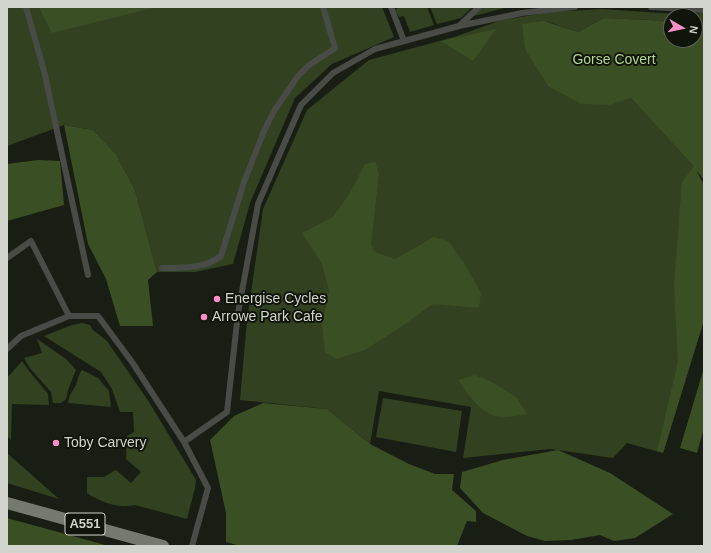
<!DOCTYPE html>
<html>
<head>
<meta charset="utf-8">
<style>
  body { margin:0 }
  #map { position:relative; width:711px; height:553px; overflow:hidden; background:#191e14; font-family:Arial,sans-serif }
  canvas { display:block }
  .frame { position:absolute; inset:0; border:8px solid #d0d4cd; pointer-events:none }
  .north { position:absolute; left:663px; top:8px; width:40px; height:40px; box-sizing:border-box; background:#10150b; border:1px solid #5d6159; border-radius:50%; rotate:99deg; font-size:11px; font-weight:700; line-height:16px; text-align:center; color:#d0d4cd }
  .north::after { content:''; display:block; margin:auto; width:14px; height:18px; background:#fa8fc7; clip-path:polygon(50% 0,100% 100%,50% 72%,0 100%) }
</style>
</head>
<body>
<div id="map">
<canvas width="711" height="553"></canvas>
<div class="frame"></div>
<div class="north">N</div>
</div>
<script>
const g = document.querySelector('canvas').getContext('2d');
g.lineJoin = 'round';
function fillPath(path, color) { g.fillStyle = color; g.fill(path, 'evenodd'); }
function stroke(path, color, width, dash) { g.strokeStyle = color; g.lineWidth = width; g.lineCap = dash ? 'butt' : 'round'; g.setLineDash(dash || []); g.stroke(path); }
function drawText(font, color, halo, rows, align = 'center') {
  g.font = font + ' Arial,sans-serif'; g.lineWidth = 4; g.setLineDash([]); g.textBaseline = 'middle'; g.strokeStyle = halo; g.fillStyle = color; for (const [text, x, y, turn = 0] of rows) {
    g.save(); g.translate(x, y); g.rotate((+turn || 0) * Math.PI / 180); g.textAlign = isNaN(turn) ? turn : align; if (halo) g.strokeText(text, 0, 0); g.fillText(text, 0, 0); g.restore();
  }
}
fillPath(new Path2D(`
  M7,7h375l12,30 -62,27 -37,34 -45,105 -17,61 -38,8h-38l-22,-82 -19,-36 -23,-24 -29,-5 -57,21z
  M400,7h27l7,18 -24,7 -6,-16 -5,1 -4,-7z
  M430,7h42l-11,11 -24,6z
  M483,7h25l-34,9z
  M602,9l73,5 29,-1v9h-9v-6h-24v5l-67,-3 -26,14 -33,-11 86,77 61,64 12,23v135l-41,133 -36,-10 -14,15 -63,-9 -87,9 8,-51 -92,-16 -9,53 -43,-35 -87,-9 7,-79 16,-112 44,-99 62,-50 85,-23 48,-17 50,-8z
  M82,323l8,2 2,4 15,12 42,61 47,78 -1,8 -8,31 -52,-14c-16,4 -35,-3 -48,-12v-16h17l12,-7 15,13 10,-11 -15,-13 1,-23 7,-4 -1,-20h-13l-8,-23 -11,-17 -57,-36 28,-11z
  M37,339l29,20 10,11 -8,20 -2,9 -5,4h-8l-2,-11 -22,-25 -5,-9 18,-5z
  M22,361l7,10 19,23 1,11 -37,-1 -1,36 -4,-4v-58z
  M82,370l16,8 11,13 2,16 -43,-4c2,-10 3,-9 8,-18 2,-5 2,-10 6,-15z
  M383,398l79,13 -6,41 -80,-15z
  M7,453l52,46 -52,-16z`), '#324120');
fillPath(new Path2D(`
  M39,7h118l-105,26z
  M604,18l67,3v19h24v-18h9v158l-8,-10 8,15v135l-41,133 -6,-2 21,-89 -4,-77 8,-103 12,-16 -63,-68 -22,7 -28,-1 -33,-18 -23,-37 -3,-25 22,-3 34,11z
  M496,29l-23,32 -32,-20z
  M64,125l29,5 23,24 19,36 22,82 -9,8 5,46h-33l-14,-47 -18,-35z
  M38,160l22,1 4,44 -57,16v-57z
  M375,162l4,11 -8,72 4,7 20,7 39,-22 14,4 16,22 17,30 -2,15 -46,-4 -34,24 -34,22 -28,9 -12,-7 -3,-28 7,-33 -7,-27 -20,-31 31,-16 17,-24 15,-29z
  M703,371l1,1v56l-7,25 -17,-5z
  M475,375l17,7 25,16 10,16c-9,2 -30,5 -37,0 -13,-6 -24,-23 -32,-34z
  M263,403l64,6 43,35 39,20 26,10h19l-2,16 24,21v11l-9,-1 -10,25h-217l-14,-4v-29l-16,-73 24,-24z
  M558,450l52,23 63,41 -38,24 -21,3 -14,-6 -29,5 -26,1 -18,-5 -44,-23 -23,-25 2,-16 41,-12z
  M7,518l102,28h-102z`), '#3b4f24');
stroke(new Path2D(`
  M26,7l18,64 44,204
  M391,7l13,34
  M651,7l53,3
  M460,25l19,-18
  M7,258l24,-17 38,75
  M162,268c21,0 42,1 59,-12l23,-74 20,-51 10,-20 24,-35 10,-10 27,-18 -12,-41
  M7,349l14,-13 48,-20h29l34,46 52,80
  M192,546l16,-58 -24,-46 43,-30 11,-99 20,-109 43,-99 32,-32 42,-24 84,-23 63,-13 53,-6`), '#484b46', 6);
stroke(new Path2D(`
  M7,503l156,43`), '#747a6f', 12);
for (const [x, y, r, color] of [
  [217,299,4,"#fa8fc7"],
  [204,317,4,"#fa8fc7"],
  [56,443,4,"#fa8fc7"]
]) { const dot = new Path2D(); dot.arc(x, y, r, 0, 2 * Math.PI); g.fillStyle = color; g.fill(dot); stroke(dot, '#10150b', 1.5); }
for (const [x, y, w] of [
  [85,524,40]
]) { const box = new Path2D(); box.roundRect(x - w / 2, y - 11, w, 22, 3); g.fillStyle = '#10150b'; g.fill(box); stroke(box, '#d0d4cd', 1); }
drawText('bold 13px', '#d0d4cd', null, [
  ["A551",85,524]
]);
drawText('14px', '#b3d68f', '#10150b', [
  ["Gorse Covert",614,60]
]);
drawText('14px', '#d0d4cd', '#10150b', [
  ["Energise Cycles",225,299],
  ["Arrowe Park Cafe",212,317],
  ["Toby Carvery",64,443]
], 'left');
</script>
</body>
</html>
